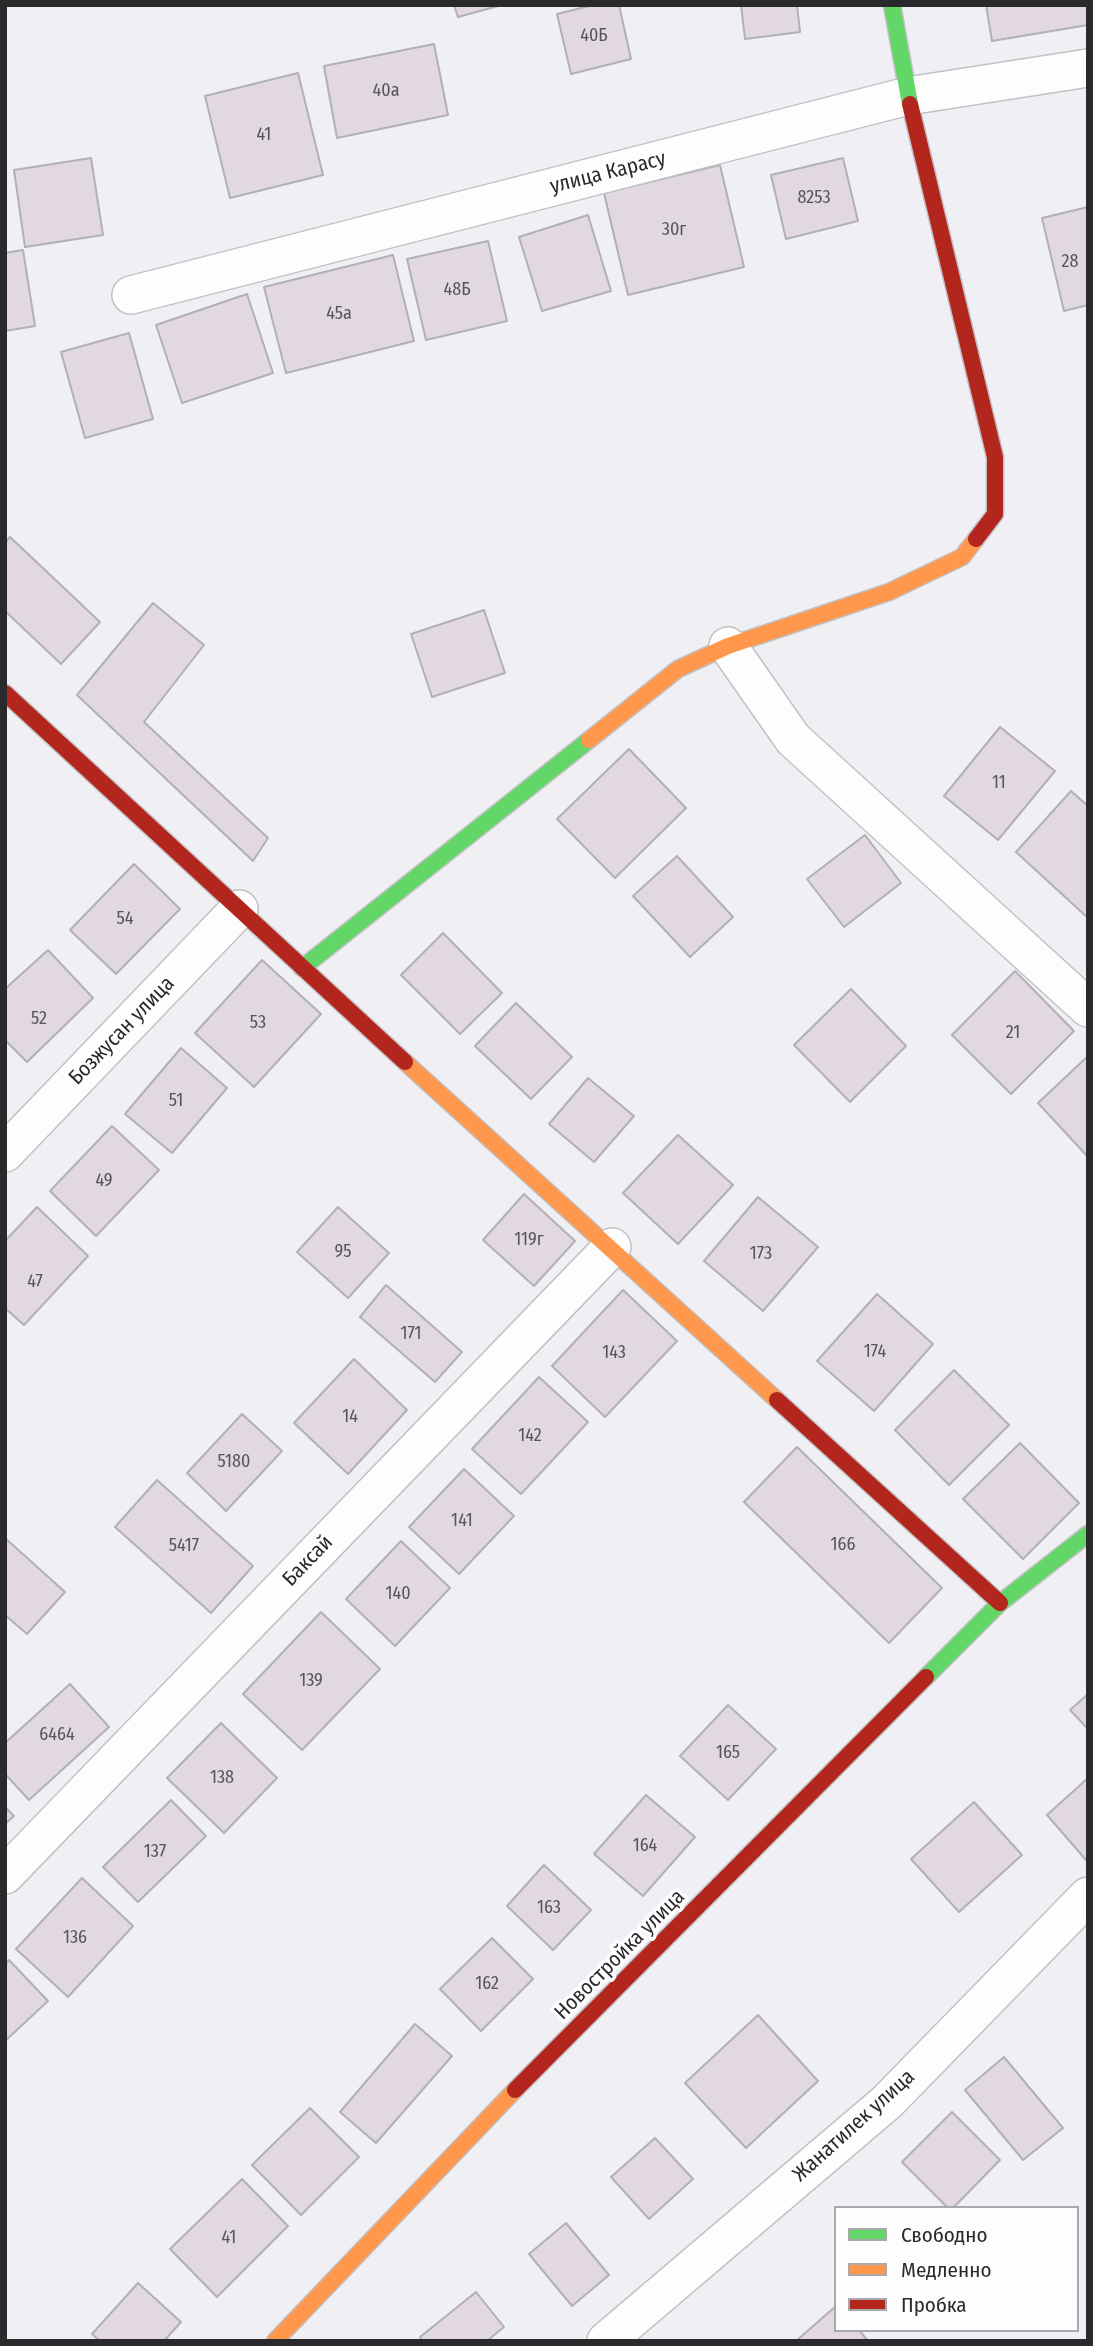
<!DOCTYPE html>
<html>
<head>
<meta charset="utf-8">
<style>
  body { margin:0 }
  #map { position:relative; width:1093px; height:2346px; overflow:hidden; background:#f0f0f4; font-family:"Fira Sans Condensed",sans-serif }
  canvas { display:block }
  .frame { position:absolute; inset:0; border:7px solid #2a292c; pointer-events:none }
  .legend { position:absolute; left:834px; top:2206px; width:245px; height:126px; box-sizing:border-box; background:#fdfcfe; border:2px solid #a9a8aa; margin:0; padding:9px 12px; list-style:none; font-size:21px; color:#2a292c }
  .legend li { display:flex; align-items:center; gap:14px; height:35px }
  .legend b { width:35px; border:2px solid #a9a8aa }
</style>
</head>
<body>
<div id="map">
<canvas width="1093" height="2346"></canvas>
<div class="frame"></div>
<ul class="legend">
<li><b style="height:9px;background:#63d668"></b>Свободно</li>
<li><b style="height:9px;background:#ff974d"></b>Медленно</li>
<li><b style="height:9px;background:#b3261e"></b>Пробка</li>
</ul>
</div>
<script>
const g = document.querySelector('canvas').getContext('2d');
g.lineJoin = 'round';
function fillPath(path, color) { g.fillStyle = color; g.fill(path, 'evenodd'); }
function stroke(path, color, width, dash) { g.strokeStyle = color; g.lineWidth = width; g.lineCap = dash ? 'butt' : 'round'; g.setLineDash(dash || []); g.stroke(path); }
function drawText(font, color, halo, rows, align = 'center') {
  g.font = font + ' "Fira Sans Condensed",sans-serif'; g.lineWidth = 7; g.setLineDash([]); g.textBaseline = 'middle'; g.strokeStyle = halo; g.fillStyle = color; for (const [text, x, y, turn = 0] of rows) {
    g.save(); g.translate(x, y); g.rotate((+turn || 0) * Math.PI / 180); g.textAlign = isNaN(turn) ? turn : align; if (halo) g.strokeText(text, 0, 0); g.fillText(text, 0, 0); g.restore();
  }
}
const building = new Path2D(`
  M454,5h48l-44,12z
  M593,5h26l12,54 -60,15 -14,-60z
  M741,5h56l3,27 -55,7z
  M986,5h102v20l-96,16z
  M434,44l14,71 -111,23 -13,-72z
  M298,73l25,102 -93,23 -25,-102z
  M91,158l12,77 -78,12 -11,-77z
  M843,158l15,63 -72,18 -15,-64z
  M720,165l24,102 -116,28 -24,-102z
  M1088,207v98l-24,6 -22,-93z
  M588,215l23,76 -69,20 -23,-74z
  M488,241l19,80 -81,19 -19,-81z
  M23,250l12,76 -30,5v-78z
  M393,255l21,86 -128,32 -22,-86z
  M247,294l26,79 -91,30 -26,-78z
  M129,333l24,86 -68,19 -24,-86z
  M10,537l90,85 -39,42 -56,-53v-68z
  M153,603l51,42 -60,77 124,116 -15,23 -176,-166z
  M484,610l21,63 -73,24 -21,-63z
  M1000,727l55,44 -57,69 -54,-44z
  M629,749l57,59 -71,70 -58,-59z
  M1071,791l17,15v112l-72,-66z
  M865,835l36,48 -57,44 -37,-48z
  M677,856l56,61 -43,40 -57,-61z
  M134,864l46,45 -64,65 -46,-44z
  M443,933l59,60 -42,41 -59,-59z
  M48,950l45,48 -66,64 -22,-22v-51z
  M262,960l59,54 -67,73 -59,-54z
  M1015,971l59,60 -63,63 -59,-59z
  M851,989l55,57 -56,56 -56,-57z
  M516,1003l56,54 -41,42 -56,-53z
  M181,1048l46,40 -55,65 -47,-39z
  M1088,1056v101l-50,-54z
  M588,1078l46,38 -40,46 -45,-38z
  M112,1126l47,44 -63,66 -46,-45z
  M678,1135l55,50 -55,59 -55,-51z
  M524,1194l51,47 -41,45 -51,-46z
  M758,1197l60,50 -55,64 -59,-50z
  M37,1207l51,49 -64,69 -19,-17v-67z
  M338,1207l51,46 -41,45 -51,-46z
  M386,1285l76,67 -27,30 -75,-65z
  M623,1290l54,51 -72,76 -53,-51z
  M877,1294l56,50 -59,67 -57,-50z
  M354,1359l53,51 -59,64 -54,-51z
  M954,1370l55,55 -60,60 -54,-55z
  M539,1377l49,45 -67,72 -49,-45z
  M242,1414l40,37 -56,60 -39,-38z
  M1020,1443l59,60 -56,56 -60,-60z
  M797,1447l145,141 -53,55 -145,-141z
  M464,1469l50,47 -55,58 -50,-47z
  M157,1480l96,86 -42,47 -96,-86z
  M5,1538l60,54 -38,42 -22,-19z
  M401,1541l49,47 -55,58 -49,-47z
  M321,1612l59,57 -78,81 -59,-56z
  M70,1684l39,43 -80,73 -24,-26v-31z
  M1088,1694v35l-18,-19z
  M728,1705l48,44 -48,51 -48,-44z
  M221,1723l56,55 -53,55 -57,-55z
  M1088,1778v80l-2,2 -39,-45z
  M646,1795l49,42 -52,59 -49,-42z
  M171,1800l35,36 -68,66 -35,-35z
  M974,1802l48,53 -63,57 -48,-53z
  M5,1807l9,9 -9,8z
  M544,1865l47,45 -38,40 -46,-44z
  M82,1878l51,48 -65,71 -52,-48z
  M492,1938l41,41 -52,52 -41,-42z
  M9,1960l39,41 -43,40v-77z
  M758,2015l60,66 -72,67 -61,-65z
  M415,2024l37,32 -76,87 -36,-31z
  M1004,2057l59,71 -40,32 -58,-70z
  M310,2108l49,49 -58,58 -49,-50z
  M952,2112l48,48 -47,48h-5l-46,-46z
  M655,2138l38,41 -44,40 -38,-42z
  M242,2179l46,47 -71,71 -47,-48z
  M566,2223l43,52 -37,31 -43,-52z
  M138,2283l43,39 -17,19h-64l-8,-7z
  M476,2292l28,35 -17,14h-64l-3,-4z
  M836,2306v24h23l9,11h-72z`);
fillPath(building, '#e1d8e2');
stroke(building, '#b1b0b3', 2);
const street = new Path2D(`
  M131,295l777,-199 180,-28
  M728,646l65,93 295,269
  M5,1153l234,-244
  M5,1875l607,-628
  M606,2341l281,-239 201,-206`);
const fast = new Path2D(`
  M892,5l18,99
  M302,968l287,-228
  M926,1677l74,-74 88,-69`);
const slow = new Path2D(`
  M589,740l89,-71 50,-23 161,-54 73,-35 14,-18
  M405,1062l372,338
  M275,2341l240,-251`);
const jam = new Path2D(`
  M910,104l85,353v57l-19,25
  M5,693l400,369
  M777,1400l223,203
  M515,2090l411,-413`);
stroke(street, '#c2c2c5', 40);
stroke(fast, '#c2c2c5', 19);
stroke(slow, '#c2c2c5', 19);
stroke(jam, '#c2c2c5', 19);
stroke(street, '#fdfdfd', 37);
stroke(fast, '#63d668', 16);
stroke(slow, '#ff974d', 16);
stroke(jam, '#b3261e', 16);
drawText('18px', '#58555a', null, [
  ["40Б",594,36],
  ["40а",386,91],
  ["41",264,135],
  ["8253",814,198],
  ["30г",674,230],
  ["28",1070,262],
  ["48Б",457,290],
  ["45а",339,314],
  ["11",999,783],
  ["54",125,919],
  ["52",39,1019],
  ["53",258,1023],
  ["21",1013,1033],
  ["51",176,1101],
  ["49",104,1181],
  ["119г",529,1240],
  ["95",343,1252],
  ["173",761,1254],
  ["47",35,1282],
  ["171",411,1334],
  ["174",875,1352],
  ["143",614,1353],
  ["14",350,1417],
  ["142",530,1436],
  ["5180",234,1462],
  ["141",462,1521],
  ["166",843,1545],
  ["5417",184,1546],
  ["140",398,1594],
  ["139",311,1681],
  ["6464",57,1735],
  ["165",728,1753],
  ["138",222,1778],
  ["164",645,1846],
  ["137",155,1852],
  ["163",549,1908],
  ["136",75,1938],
  ["162",487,1984],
  ["41",229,2238]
]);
drawText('21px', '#2a292c', '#fdfcfe', [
  ["улица Карасу",608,173,-14],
  ["Бозжусан улица",122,1031,-46],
  ["Баксай",308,1561,-46],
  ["Новостройка улица",620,1955,-45],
  ["Жанатилек улица",854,2126,-42]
]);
</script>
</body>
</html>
